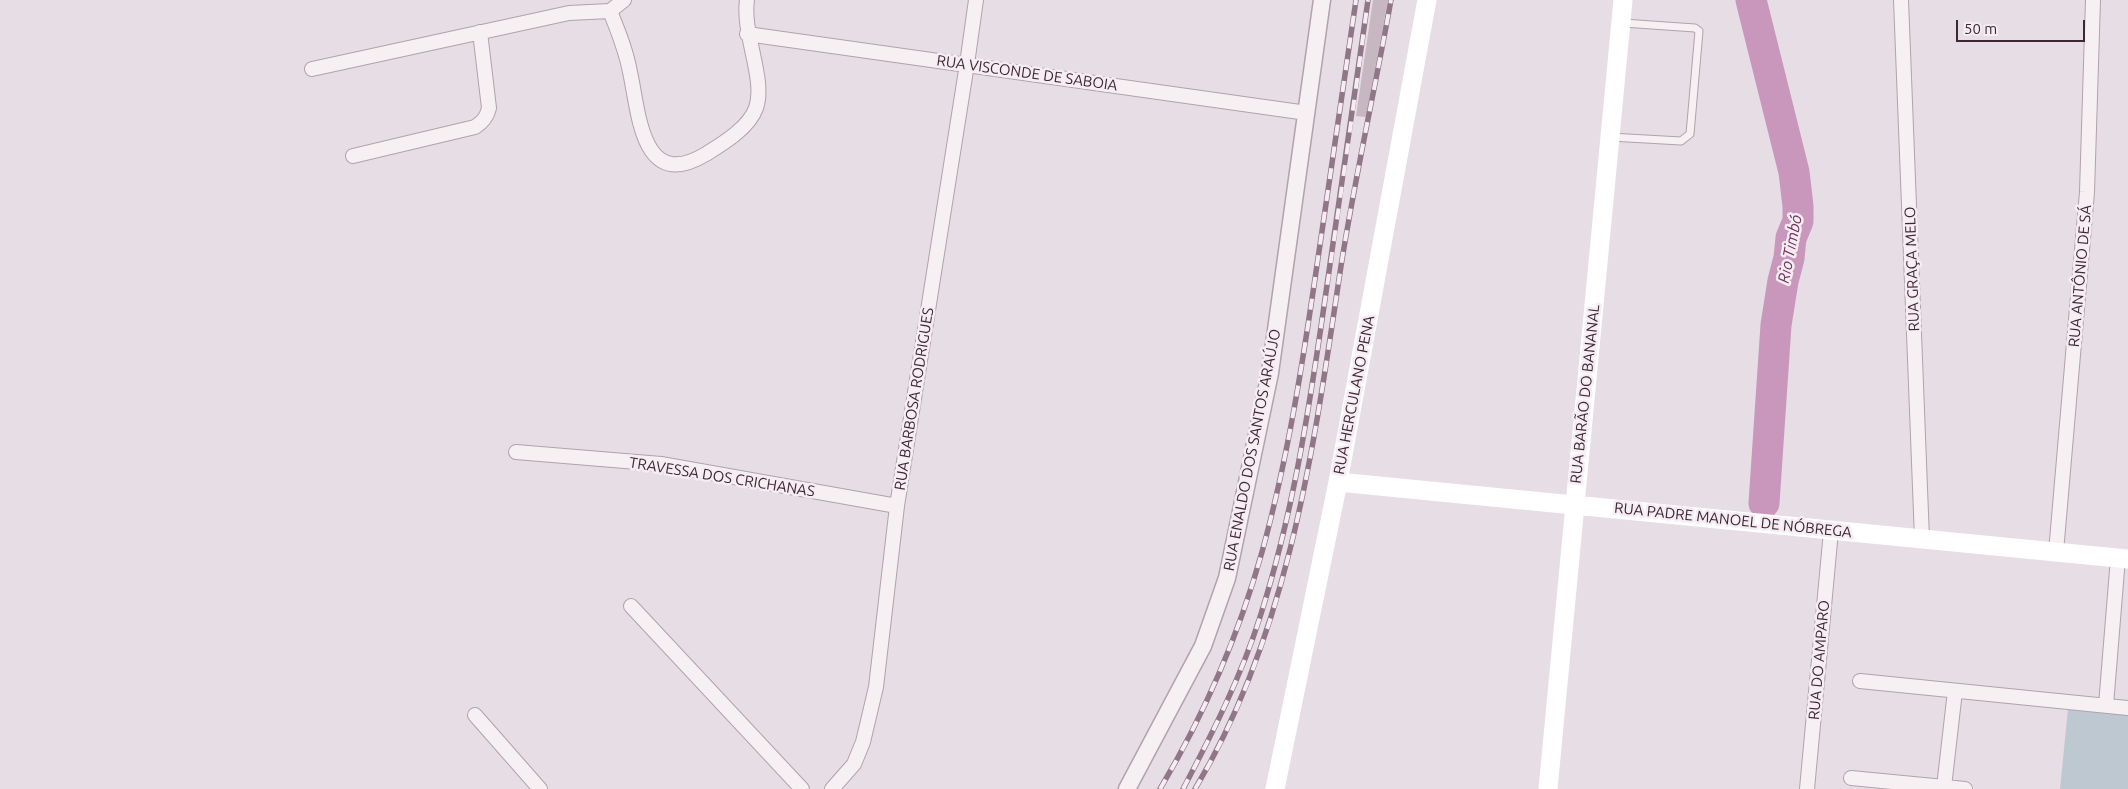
<!DOCTYPE html>
<html>
<head>
<meta charset="utf-8">
<style>
  body { margin:0 }
  #map { position:relative; width:2128px; height:789px; overflow:hidden; background:#e7dde4; font-family:Ubuntu,sans-serif }
  canvas { display:block }
  .scale { position:absolute; left:1956px; top:20px; width:129px; height:22px; box-sizing:border-box; border:2px solid #3e2635; border-top:0; padding-left:6px; font-size:15px; line-height:18px; white-space:nowrap; color:#3e2635; -webkit-text-stroke:4px #f5edf2; paint-order:stroke }
</style>
</head>
<body>
<div id="map">
<canvas width="2128" height="789"></canvas>
<div class="scale">50 m</div>
</div>
<script>
const g = document.querySelector('canvas').getContext('2d');
g.lineJoin = 'round';
function fillPath(path, color) { g.fillStyle = color; g.fill(path, 'evenodd'); }
function stroke(path, color, width, dash) { g.strokeStyle = color; g.lineWidth = width; g.lineCap = dash ? 'butt' : 'round'; g.setLineDash(dash || []); g.stroke(path); }
function drawText(font, color, halo, rows, align = 'center') {
  g.font = font + ' Ubuntu,sans-serif'; g.lineWidth = 5; g.setLineDash([]); g.textBaseline = 'middle'; g.strokeStyle = halo; g.fillStyle = color; for (const [text, x, y, turn = 0] of rows) {
    g.save(); g.translate(x, y); g.rotate((+turn || 0) * Math.PI / 180); g.textAlign = isNaN(turn) ? turn : align; if (halo) g.strokeText(text, 0, 0); g.fillText(text, 0, 0); g.restore();
  }
}
fillPath(new Path2D(`
  M2068,709l60,5v75h-68z`), '#bec8d1');
stroke(new Path2D(`
  M1751,0l43,172 4,34v15l-7,17 -2,20 -6,23 -7,44 -12,178`), '#c897bb', 31);
fillPath(new Path2D(`
  M1373,0h15l-22,117 -10,-1z`), '#c7b7c1');
const service = new Path2D(`
  M1610,137l71,4 9,-7 9,-103 -4,-3 -72,-5`);
const minor = new Path2D(`
  M1901,0l21,539
  M610,11c8,20 16,39 20,61 9,40 11,121 76,82 16,-10 43,-26 50,-46 10,-29 -14,-74 -9,-108
  M747,34l560,79
  M312,69l257,-56 41,-2 14,-11
  M353,156l122,-29c8,-5 12,-10 14,-19l-9,-76
  M516,452l145,12 236,42
  M2056,552l31,-360 6,-192
  M631,606l171,183
  M1860,681l268,27
  M2106,705l12,-147
  M475,715l65,74
  M1851,778l114,11
  M1944,787l11,-96
  M832,789l22,-25 9,-22 13,-55 21,-181 70,-442 9,-64
  M1807,789l24,-258`);
const tertiary = new Path2D(`
  M1127,789l76,-143 24,-68 43,-205 52,-373`);
stroke(service, '#b1a2ac', 9);
stroke(minor, '#b1a2ac', 16);
stroke(tertiary, '#b1a2ac', 19);
stroke(service, '#f6f0f3', 7);
stroke(minor, '#f6f0f3', 14);
stroke(tertiary, '#f6f0f3', 16);
stroke(new Path2D(`
  M1338,482l790,77
  M1275,789l63,-307 89,-482
  M1548,789l75,-789`), '#fff', 19);
const rail = new Path2D(`
  M1160,789c44,-74 79,-155 102,-237 26,-94 41,-191 55,-287 13,-88 26,-177 39,-265
  M1183,789c29,-55 58,-112 77,-172 32,-100 48,-201 63,-304 16,-105 31,-209 45,-313
  M1195,789c95,-158 119,-344 146,-523 14,-89 34,-177 50,-266`);
stroke(rail, '#917687', 5.5);
stroke(rail, '#f5edf2', 4, [11]);
drawText('15px', '#3e2635', '#f5edf2', [
  ["RUA VISCONDE DE SABOIA",1027,73,8],
  ["RUA GRAÇA MELO",1912,269,-92],
  ["RUA ANTÔNIO DE SÁ",2080,276,-85],
  ["RUA BARÃO DO BANANAL",1585,394,-84],
  ["RUA HERCULANO PENA",1354,395,-79],
  ["RUA BARBOSA RODRIGUES",914,399,-81],
  ["RUA ENALDO DOS SANTOS ARAÚJO",1252,450,-79],
  ["TRAVESSA DOS CRICHANAS",722,477,9],
  ["RUA PADRE MANOEL DE NÓBREGA",1733,520,6],
  ["RUA DO AMPARO",1819,660,-85]
]);
drawText('italic 16px', '#72305e', '#f5edf2', [
  ["Rio Timbó",1790,249,-79]
]);
</script>
</body>
</html>
